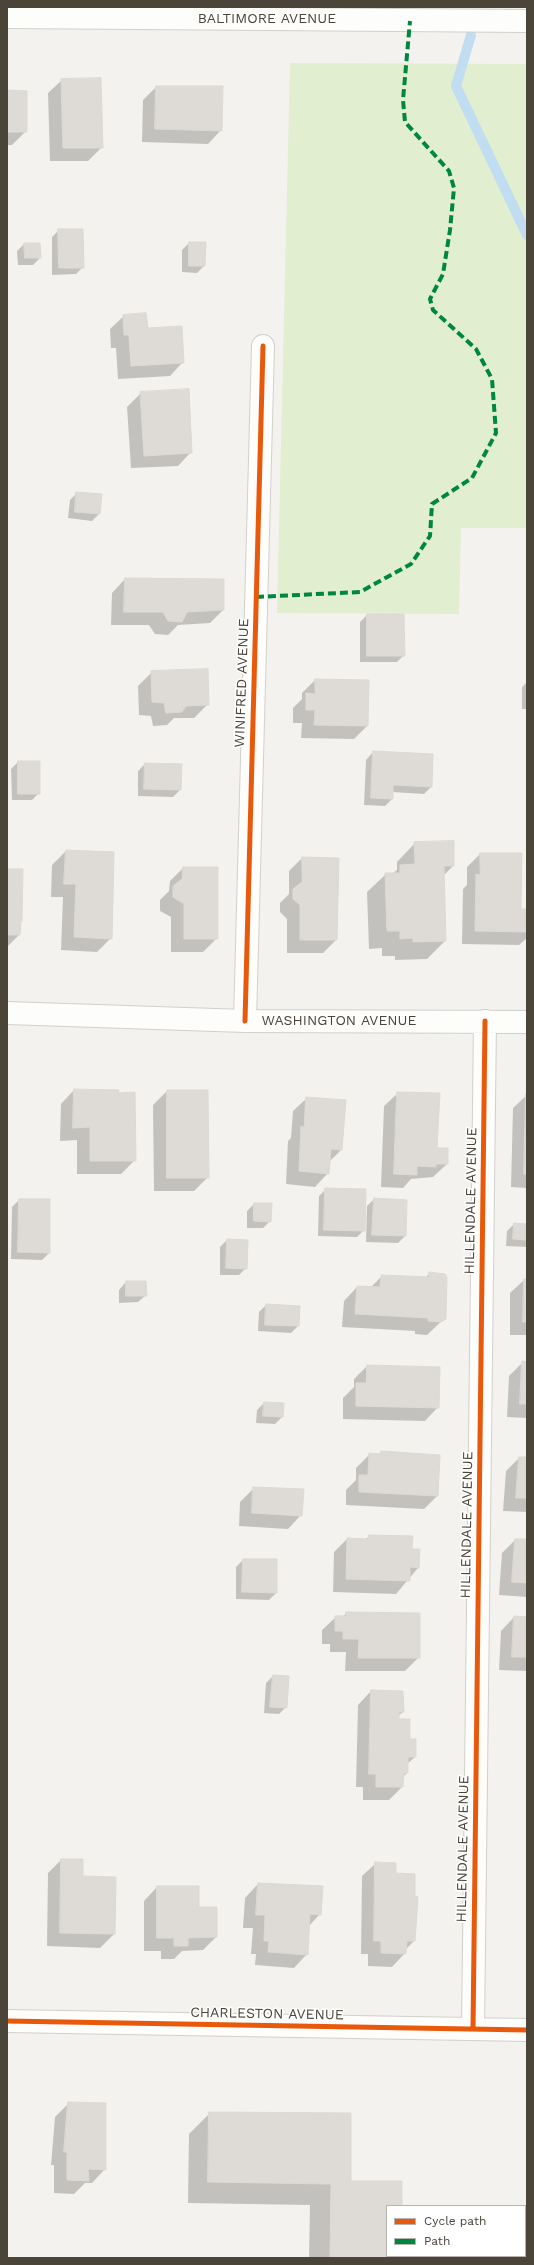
<!DOCTYPE html>
<html>
<head>
<meta charset="utf-8">
<style>
  body { margin:0 }
  #map { position:relative; width:534px; height:2265px; overflow:hidden; background:#f4f2ee; font-family:"Work Sans",sans-serif }
  canvas { display:block }
  .frame { position:absolute; inset:0; border:8px solid #4b4439; pointer-events:none }
  .legend { position:absolute; left:386px; top:2205px; width:140px; height:52px; box-sizing:border-box; background:#fff; border:1px solid #b7b4b0; margin:0; padding:5px 7px; list-style:none; font-size:12px; color:#4b4439 }
  .legend li { display:flex; align-items:center; gap:8px; height:20px }
  .legend b { width:20px; border:1px solid #b7b4b0 }
</style>
</head>
<body>
<div id="map">
<canvas width="534" height="2265"></canvas>
<div class="frame"></div>
<ul class="legend">
<li><b style="height:5px;background:#e8590c"></b>Cycle path</li>
<li><b style="height:5px;background:#00873e"></b>Path</li>
</ul>
</div>
<script>
const g = document.querySelector('canvas').getContext('2d');
g.lineJoin = 'round';
function fillPath(path, color) { g.fillStyle = color; g.fill(path, 'evenodd'); }
function stroke(path, color, width, dash) { g.strokeStyle = color; g.lineWidth = width; g.lineCap = dash ? 'butt' : 'round'; g.setLineDash(dash || []); g.stroke(path); }
function drawText(font, color, halo, rows, align = 'center') {
  g.font = font + ' "Work Sans",sans-serif'; g.lineWidth = 3; g.setLineDash([]); g.textBaseline = 'middle'; g.strokeStyle = halo; g.fillStyle = color; for (const [text, x, y, turn = 0] of rows) {
    g.save(); g.translate(x, y); g.rotate((+turn || 0) * Math.PI / 180); g.textAlign = isNaN(turn) ? turn : align; if (halo) g.strokeText(text, 0, 0); g.fillText(text, 0, 0); g.restore();
  }
}
fillPath(new Path2D(`
  M290,63l237,1v464h-66l-2,86 -182,-1z`), '#e1eecf');
fillPath(new Path2D(`
  M62,80l40,67 -14,14h-38l-2,-68z
  M156,87l65,43 -13,14 -66,-2 1,-42z
  M7,91l19,40 -14,14h-5z
  M59,230l24,37 -7,7 -24,1v-38z
  M189,243l15,23 -7,7 -15,-1v-22z
  M24,244l16,14 -7,7h-15l-1,-14z
  M124,316l59,46 -13,14 -52,3 -2,-31h-5l-1,-19z
  M141,393l50,59 -13,14 -47,2 -4,-61z
  M77,493l22,21 -7,7 -24,-3 2,-18z
  M125,579l98,31 -13,13 -32,2 -10,10 -13,-1 -6,-9h-38l1,-32z
  M367,615l37,40 -7,7h-37v-40z
  M152,672l56,32 -14,14h-20l-7,7 -14,1 -2,-10 -12,-1 -1,-29z
  M315,680l52,46 -13,13 -53,-1 1,-15h-9v-15l9,-9v-6z
  M527,682v27h-5v-22z
  M373,752l58,35 -7,7 -32,-2v7l-7,7 -21,-1 2,-45z
  M18,762l21,31 -7,7h-20l-1,-31z
  M145,764l35,26 -7,7 -35,-1v-25z
  M415,843l38,23 -10,10 2,65 -18,18 -32,1v-4h-13v-8l-13,1 -2,-57 19,-18h6l5,-4v-8z
  M66,851l45,87 -14,14 -36,-2 2,-53h-12l1,-32z
  M480,854l40,56h7v28l-8,7 -57,-1 1,-55 4,-4v-18z
  M302,858l36,1 -2,81 -13,13h-36v-34l-7,-7v-9l9,-9v-23z
  M183,868l34,70 -14,14h-32v-35l-11,-6v-11l9,-9 1,-10z
  M7,870l13,52 -1,13 -12,12z
  M74,1090l43,4 18,66 -14,14h-44v-34l-17,1 1,-37z
  M167,1091h40l1,86 -14,14h-40l-1,-86z
  M398,1093l49,71 -14,13 -22,2 -8,9 -22,-1 3,-81z
  M527,1095v93l-16,-1 2,-79z
  M307,1098l34,52 -12,12 -1,11 -13,14 -29,-3 2,-43 3,-3 2,-27z
  M326,1189l38,41 -7,7 -39,-1 1,-40z
  M374,1199l31,37 -7,7 -32,-1 1,-36z
  M19,1200l30,53 -7,7 -31,-1 1,-52z
  M254,1204l16,17 -7,7h-16v-17z
  M514,1224l13,1v22l-21,-1 1,-15z
  M227,1240l20,1 -1,27 -7,7h-19v-28z
  M430,1273l15,45 -18,17 -12,-1v-3l-73,-4 2,-26 13,-14 13,1 12,-12 43,2z
  M524,1280h3v55h-17v-42z
  M126,1282h19l1,13 -8,7 -19,1v-13z
  M266,1305l33,1 -1,20 -7,7 -33,-2 1,-19z
  M523,1362l4,1v55l-20,-1 2,-41z
  M367,1366l71,41 -13,14 -82,-2v-21l11,-11v-8z
  M264,1403l18,14 -7,7 -19,-1 1,-13z
  M381,1452l56,44 -13,13 -78,-4v-15l10,-10v-12l14,-14 9,1z
  M519,1458h8v54l-24,-1 3,-40z
  M254,1488l47,27 -13,14 -49,-3 1,-24z
  M369,1536l42,14 7,18 -22,26 -63,-2 1,-40 13,-13 18,1z
  M515,1540h12v57l-28,-2 3,-42z
  M243,1560l33,33 -7,7 -33,-1v-32z
  M346,1613l73,44 -14,14h-60l1,-19h-16v-8h-8v-14l14,-13h7z
  M514,1617l13,1v53l-28,-1 2,-39z
  M273,1676l13,31 -7,7 -15,-1 2,-30z
  M371,1691l32,21 -5,4v4l11,20h6v17l-8,7v9l-4,4 -1,10 -13,13h-26v-13h-7l2,-82z
  M61,1860l21,17 33,1 -1,56 -14,14 -53,-2 1,-73z
  M376,1863l19,11 19,67 -8,8 -1,4 -13,14 -24,-1v-12h-7l1,-78z
  M258,1884l62,30 -11,12 -2,28 -13,14 -39,-3 1,-11h-5l2,-26h-10l2,-30z
  M157,1887l41,21 18,29 -13,13 -21,1 -8,8h-13v-8h-17v-50z
  M69,2103l36,66 -13,14h-7l-11,11 -20,-1v-28h-3l4,-48z
  M210,2113l191,93h-14v50h14v2h-92l1,-53 -122,-2 1,-69z`), '#0003');
stroke(new Path2D(`
  M471,35l-15,51 71,149`), '#c0ddf1', 10);
const building = new Path2D(`
  M101,78l2,70h-40l-2,-69z
  M156,86h67l-1,45 -67,-2z
  M7,90l20,1v41h-20z
  M58,229h25l1,39h-25z
  M189,242h17l-1,24h-16z
  M24,243h16l1,15h-16z
  M146,313l2,15 34,-2 2,37 -53,3 -2,-31h-5l-1,-20z
  M189,389l3,64 -48,3 -4,-64z
  M76,492l26,2 -2,20 -25,-2z
  M125,578l99,1v31l-37,2 -5,10 -14,-1 -5,-9h-39z
  M367,614h37l1,42h-38z
  M208,669l1,36 -23,1 -4,6 -16,1 -2,-10 -12,-1 -1,-31z
  M315,679l54,1 -1,46 -54,-1 1,-15h-9v-17l9,1z
  M373,751l60,3 -1,33 -39,-2v14l-22,-1z
  M18,761h22v33h-22z
  M145,763l37,1 -1,26 -37,-1z
  M454,841v25h-10l2,75 -33,1v-4l-13,1v-8h-13l-2,-58h15v-8l15,-1 -1,-22z
  M66,850l48,2 -2,87 -38,-2 2,-53h-12z
  M480,853h42l-1,56h6v23l-52,-1 1,-57 4,1z
  M302,857l37,1 -2,82h-37v-35l-7,-6v-10l9,-7z
  M183,867h35v72h-34v-35l-11,-7v-11l9,-7z
  M7,869h16l-1,52h-1l-1,14h-13z
  M74,1089l45,1 -1,3 17,-1 1,69h-46v-34l-17,1z
  M167,1090h41l1,88h-42z
  M397,1092l43,1 -3,55h11v16h-12v3l-19,-1v9l-23,-1z
  M526,1094h1v80h-3z
  M306,1097l40,3 -4,50 -11,-1 -2,25 -30,-3 2,-45 3,1z
  M325,1188l41,1 -1,42 -41,-1z
  M374,1198l33,2 -1,36 -34,-1z
  M19,1199h31v54l-32,-1z
  M254,1203h18l-1,19 -17,-1z
  M514,1223l13,1v16l-14,-1z
  M227,1239l21,1 -1,29 -21,-1z
  M429,1272l16,2 2,3 -1,42 -5,3 -13,-1v-3l-73,-4 2,-28 23,1 1,-12 48,2z
  M524,1279h3v43h-4z
  M126,1281h20l1,15h-21z
  M266,1304l34,2 -1,20 -34,-1z
  M522,1361l5,1v42h-7z
  M367,1365l73,2 -1,41 -83,-2v-23h10z
  M264,1402l20,1 -1,14 -20,-1z
  M381,1451l59,4 -2,41 -79,-4v-17h9l1,-22 12,1z
  M519,1457h8v41h-11z
  M253,1487l51,2 -2,27 -50,-3z
  M369,1535l44,1 -1,13h8l-1,19 -9,-1v14l-64,-2 1,-41 21,1z
  M515,1539h12v44l-15,-1z
  M243,1559h34v34l-35,-1z
  M346,1612l74,1v45h-62l1,-19h-16v-8h-8v-15h11z
  M514,1616l13,1v40h-15z
  M273,1675l16,1 -2,32 -17,-1z
  M371,1690l32,1 1,21h-5v7h11v20h6v18h-8v16h-4l-1,14h-27v-13h-7z
  M61,1859h22v17l33,1 -1,57 -55,-1z
  M375,1862l21,1v10l19,1v22l3,1 -3,44h-8l-1,13 -25,-1v-12h-7z
  M258,1883l65,3 -2,29 -11,-1 -2,41 -40,-3 1,-11h-5l1,-26h-9z
  M157,1886h42v21h18v30l-29,1v8h-14v-8h-17z
  M68,2102l38,1v67l-18,-1 1,12 -22,-1v-28h-3z
  M209,2112l142,1v68h51v25h-15v50h15v2h-72l1,-74 -123,-2z`);
fillPath(building, '#dedbd6');
stroke(building, '#dcd9d4', 1);
const minor = new Path2D(`
  M7,17l520,4
  M7,1013l238,8 282,1
  M245,1021l18,-675
  M7,2021l520,9
  M473,2029l12,-1008`);
stroke(minor, '#d2d0cb', 24);
stroke(minor, '#fdfdfc', 22);
stroke(new Path2D(`
  M256,597l104,-5 51,-28 19,-28 2,-32 40,-26 24,-45 -4,-54 -16,-30 -43,-39 -3,-11 13,-25 7,-44 4,-42 -5,-17 -44,-49 -2,-22 7,-79`), '#00873e', 4, [8, 4]);
stroke(new Path2D(`
  M245,1021l18,-675
  M7,2021l520,9
  M473,2029l12,-1008`), '#e8590c', 5);
drawText('14px', '#4b4439', '#fff', [
  ["BALTIMORE AVENUE",267,19],
  ["WINIFRED AVENUE",242,683,-88],
  ["WASHINGTON AVENUE",339,1021],
  ["HILLENDALE AVENUE",471,1201,-89],
  ["HILLENDALE AVENUE",467,1525,-89],
  ["HILLENDALE AVENUE",463,1849,-89],
  ["CHARLESTON AVENUE",267,2014,1]
]);
</script>
</body>
</html>
